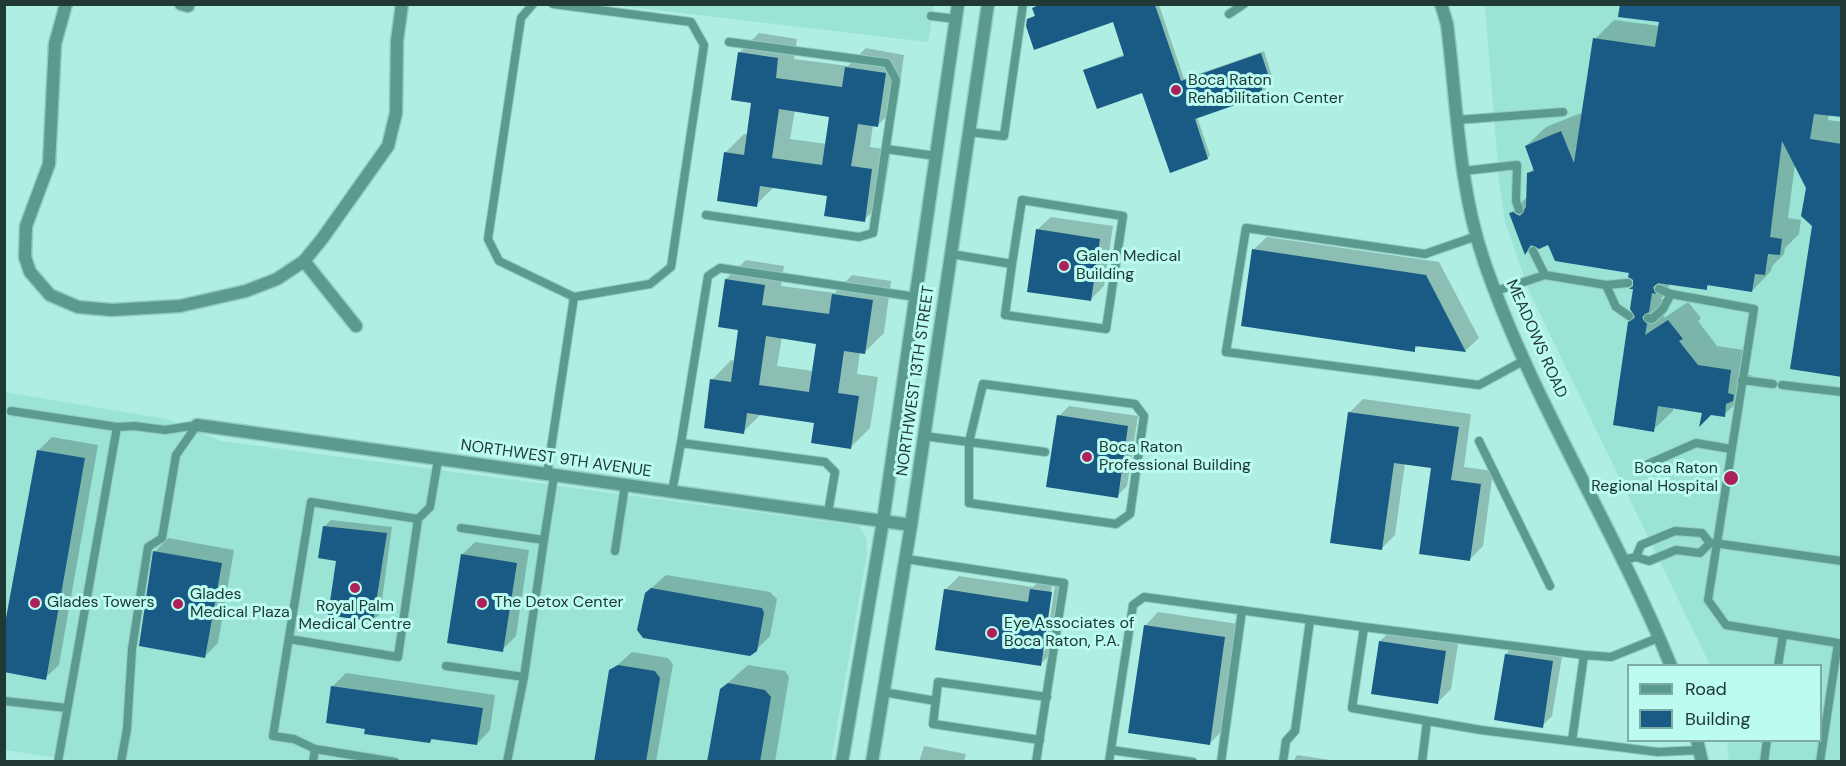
<!DOCTYPE html>
<html>
<head>
<meta charset="utf-8">
<style>
  body { margin:0 }
  #map { position:relative; width:1846px; height:766px; overflow:hidden; background:#afeee2; font-family:"DM Sans",sans-serif }
  canvas { display:block }
  .frame { position:absolute; inset:0; border:6px solid #203935; pointer-events:none }
  .legend { position:absolute; left:1627px; top:664px; width:195px; height:78px; box-sizing:border-box; background:#bcfbef; border:2px solid #7eada5; margin:0; padding:8px 10px; list-style:none; font-size:18px; color:#203935 }
  .legend li { display:flex; align-items:center; gap:12px; height:30px }
  .legend b { width:30px; border:2px solid #7eada5 }
</style>
</head>
<body>
<div id="map">
<canvas width="1846" height="766"></canvas>
<div class="frame"></div>
<ul class="legend">
<li><b style="height:8px;background:#5a9a8f"></b>Road</li>
<li><b style="height:16px;background:#195b84"></b>Building</li>
</ul>
</div>
<script>
const g = document.querySelector('canvas').getContext('2d');
g.lineJoin = 'round';
function fillPath(path, color) { g.fillStyle = color; g.fill(path, 'evenodd'); }
function stroke(path, color, width, dash) { g.strokeStyle = color; g.lineWidth = width; g.lineCap = dash ? 'butt' : 'round'; g.setLineDash(dash || []); g.stroke(path); }
function drawText(font, color, halo, rows, align = 'center') {
  g.font = font + ' "DM Sans",sans-serif'; g.lineWidth = 6; g.setLineDash([]); g.textBaseline = 'middle'; g.strokeStyle = halo; g.fillStyle = color; for (const [text, x, y, turn = 0] of rows) {
    g.save(); g.translate(x, y); g.rotate((+turn || 0) * Math.PI / 180); g.textAlign = isNaN(turn) ? turn : align; if (halo) g.strokeText(text, 0, 0); g.fillText(text, 0, 0); g.restore();
  }
}
fillPath(new Path2D(`
  M613,5h321l-6,37z
  M1485,5h356v756h-112l-2,-20 93,-1v-74l-110,-1 -181,-374 -24,-69 -6,-42z
  M5,392l162,27 54,22 638,85 7,12 1,15 -36,208 -747,1 -79,-12z`), '#9ae3d5');
fillPath(new Path2D(`
  M1154,4v3l5,-2 25,74 80,-28 9,28 -9,5 2,7 -3,3 -66,23 13,38 -2,3 -65,-66 -58,-22 40,-16 -11,-34h-86l8,-5 -2,-7 5,-4z
  M1842,4l-14,116 14,2v254l-35,-188 -12,-24 -7,54 13,2 -2,14 -14,14 -1,6 -12,12 -1,5 -19,20 -42,-7 -4,4 -37,-5 -1,8 -7,7 5,6 -2,14 24,-16 13,16 -3,3 19,25 33,5 -4,23 7,2 -1,4 -7,7 -2,9 -19,19 -51,-8v4l-20,19 -17,-114 -1,-37 -5,-7 -82,-29 -15,2 -8,7 -15,-38 18,-18v-22l6,-6 -8,-22 20,-19 35,-14 2,5 12,-79 19,-19 46,6z
  M759,33l38,6 -3,20 54,7 18,-18 38,7 -7,51 -19,19 -5,-1 -3,23 21,3 -8,51 -19,19 -35,-25 -55,-8 -18,18 -31,-52 19,-19h4l5,-33 -13,-49zM795,110l36,6 -4,28 -37,-5z
  M1051,217l62,9 -9,60 -13,13 -54,-69z
  M1267,237l172,25 40,76 -14,13 -46,-6 -5,5 -161,-100z
  M746,260l38,6 -3,20 54,7 17,-18 39,6 -7,52 -19,19 -5,-1 -3,23 21,3 -8,51 -19,19 -36,-25 -54,-8 -18,18 -31,-52 19,-20 4,1 5,-33 -14,-49zM782,337l36,5 -5,29 -36,-5z
  M1363,399l108,15 -7,53 29,4 -10,75 -13,13 -37,-93 -28,-3 -10,72 -14,14 -31,-137z
  M1069,406l69,10 -11,70 -10,10 -58,-80z
  M52,437l46,8 -39,220 -14,13 -7,-227z
  M331,520l61,7 -12,87 -7,6 -35,-60 -13,-34z
  M168,538l66,12 -16,93 -13,13 -50,-104z
  M475,542l54,8 -13,86 -14,14 -40,-95z
  M666,575l104,17 7,7 -7,37 -14,14 -110,-57z
  M959,576l74,11 12,-11 20,3 -11,71 -13,14 -96,-74zM1052,585h3l-10,66h-3z
  M1158,612l80,12 -15,106 -14,14 -64,-118z
  M1394,628l65,10 -8,51 -14,14 -57,-62z
  M1516,644l47,7 -11,65 -10,10 -36,-72z
  M632,652l36,6 5,6 -17,98h-61l16,-91z
  M748,665l37,6 4,6 -14,85h-66l12,-73z
  M346,673l149,22 -5,35 -13,14 -43,-7 -4,5 -64,-15 -34,-40z
  M924,746l42,8 -2,8h-45z
  M1297,755l47,7h-51z`), '#0003');
fillPath(new Path2D(`
  M1041,4l114,1 26,76 80,-28 10,30 -10,3 3,9 -69,24 13,40 -38,14 -28,-80 -45,16 -14,-39 41,-14 -11,-34 -79,28 -8,-24 1,-7 8,-3 -3,-8z
  M1620,4h222v113l-28,-3 -4,25 32,5v233l-52,-8 22,-143 -11,-10 5,-28 -24,-47 -12,96 12,2 -2,16 -12,-1 -3,21 -10,-1 -3,18 -45,-7v5l-49,-7 -5,4 3,7 -4,-1 -3,19 -7,5 5,7 -2,11 23,-15 15,19 -4,2 19,24 33,5 -3,23 6,2 -1,6 -7,3 -1,13 -14,-2 -12,12 3,-14 -44,-7 -4,26 -41,-7 15,-103 7,-5 -5,-8 3,-20h-4l4,-3v-6l-5,-3 1,-4 -74,-12 -7,-16 -9,4 -8,-4 -6,10 -16,-42 4,-1 7,4 6,-9 1,-34 7,-2 -9,-25 36,-15 13,32 19,-125 62,9 4,-25 -41,-5z
  M738,52l40,6 -2,20 66,9 3,-20 41,6 -8,54 -20,-3 -7,42 21,3 -7,53 -41,-6 3,-20 -67,-10 -3,21 -40,-6 7,-49 20,3 7,-52 -20,-3zM779,109l50,8 -7,48 -50,-7z
  M1036,229l64,10 -9,62 -64,-9z
  M1252,249l174,26 40,77 -51,-6v6l-174,-26z
  M725,279l40,6 -3,20 67,9 3,-20 41,6 -8,54 -21,-3 -6,42 21,3 -8,53 -40,-6 3,-20 -67,-10 -3,21 -40,-6 6,-49 21,3 7,-52 -20,-3zM766,336l50,8 -7,48 -50,-7z
  M1348,412l111,15 -8,53 30,4 -11,77 -51,-7 12,-86 -37,-5 -12,87 -52,-7z
  M1057,415l71,11 -10,72 -72,-11z
  M37,450l48,8 -39,222 -42,-8v-43z
  M323,526l64,7 -14,89 -45,-7 8,-54 -18,-3z
  M153,551l69,12 -17,95 -66,-12z
  M461,554l56,9 -14,89 -56,-9z
  M651,588l111,20 2,5 -7,38 -7,5 -107,-18 -6,-8 8,-37z
  M944,589l84,13 2,-13 22,3 -11,74 -106,-16z
  M1144,625l81,12 -15,108 -82,-12z
  M1379,641l67,10 -8,53 -67,-10z
  M1505,654l48,7 -10,67 -49,-8z
  M618,665l37,6 5,7 -14,84h-52l15,-92z
  M728,683l37,7 6,7 -11,65h-53l13,-73z
  M331,686l152,22 -6,37 -46,-6 -1,4 -66,-9 1,-5 -39,-6z`), '#195b84');
const service = new Path2D(`
  M533,4l-12,14 -33,221 11,22 75,36 76,-13 21,-17 33,-222 -13,-23 -138,-18
  M1229,14l15,-10
  M931,16l25,3
  M1457,120l106,-8
  M969,132l35,4 19,-132
  M886,149l50,7
  M1463,171l54,-6 -1,36 3,9
  M706,215l153,22 14,-4 23,-153 -9,-17 -158,-21
  M1477,236l-52,18 -179,-26 -20,124 253,33 46,-25
  M1533,251l12,24
  M951,254l61,10 10,-64 101,16 -17,113 -101,-14 7,-51
  M1606,285l10,22 13,9
  M1659,289l12,5 83,15 -46,291 18,25 112,18 -18,119
  M1496,291l49,-16 61,10 22,-2
  M1648,318l4,1 11,-10 8,-15
  M1742,380l31,4
  M983,384l152,20 9,12 -14,98 -14,10 -147,-21v-61z
  M1782,385l60,7
  M11,411l106,16 -59,335
  M117,427l17,-1 31,4 32,-5
  M924,436l121,16
  M1479,441l71,145
  M681,443l27,-167 12,-8 196,29
  M1637,469l59,-26 35,6
  M547,475l27,-178
  M672,492l9,-49 144,19 10,10 -7,41
  M544,540l10,-64
  M1714,543l128,18
  M615,551l10,-66
  M906,559l158,24 -28,179
  M1623,560l13,-3 13,4 27,-11 24,3 10,-10 -8,-10 -27,-2 -34,14 -5,12
  M1364,627l220,28 -12,86
  M289,639l109,18 20,-138 12,-12 8,-47
  M1584,655l27,2 47,-19
  M446,666l78,11 20,-137 -83,-12
  M1778,666l5,-31
  M883,692l53,9
  M4,701l63,7
  M1040,740l-107,-16 5,-42 109,15
  M315,749l-21,-10 -21,-3 38,-234 107,17
  M1111,750l82,12
  M121,762l6,-33 5,-80 16,-102 14,-9 14,-83 21,-30
  M313,762l2,-13 80,13
  M507,762l17,-85
  M1109,762l24,-157 11,-8 220,30 -12,81 129,22 177,22 43,-2
  M1221,762l21,-152
  M1283,762l3,-21 9,-10 15,-111
  M1422,762l5,-41
  M1764,762l3,-22`);
const minor = new Path2D(`
  M66,4l-11,40 -6,120 -23,62 -1,31 5,15 20,23 28,12 34,3 68,-4 66,-15 31,-12 27,-18 18,-22 66,-93 8,-33 1,-72 5,-37
  M181,4l7,2
  M304,261l52,65
  M197,425l714,100`);
const tertiary = new Path2D(`
  M1441,4l6,20c10,79 11,161 37,237 48,140 131,267 187,405
  M1697,740l5,22
  M842,762l41,-241 75,-517
  M872,762l39,-237 77,-521`);
stroke(service, '#92cabf', 10);
stroke(minor, '#92cabf', 15);
stroke(tertiary, '#92cabf', 15);
stroke(service, '#5a9a8f', 8);
stroke(minor, '#5a9a8f', 12);
stroke(tertiary, '#5a9a8f', 12);
for (const [x, y, r, color] of [
  [1176,90,6,"#ad205b"],
  [1064,266,6,"#ad205b"],
  [1087,457,6,"#ad205b"],
  [1731,478,8,"#ad205b"],
  [355,588,6,"#ad205b"],
  [35,603,6,"#ad205b"],
  [482,603,6,"#ad205b"],
  [178,604,6,"#ad205b"],
  [992,633,6,"#ad205b"]
]) { const dot = new Path2D(); dot.arc(x, y, r, 0, 2 * Math.PI); g.fillStyle = color; g.fill(dot); stroke(dot, '#bcfbef', 2); }
drawText('16px', '#203935', '#bcfbef', [
  ["Boca Raton",1188,81],
  ["Rehabilitation Center",1188,99],
  ["Galen Medical",1076,257],
  ["Building",1076,275],
  ["Boca Raton",1099,448],
  ["Professional Building",1099,466],
  ["Boca Raton",1718,469,"right"],
  ["Regional Hospital",1718,487,"right"],
  ["Glades",190,595],
  ["Medical Plaza",190,613],
  ["Glades Towers",47,603],
  ["The Detox Center",494,603],
  ["Royal Palm",355,607,"center"],
  ["Medical Centre",355,625,"center"],
  ["Eye Associates of",1004,624],
  ["Boca Raton, P.A.",1004,642]
], 'left');
drawText('16px', '#203935', '#bcfbef', [
  ["MEADOWS ROAD",1536,339,66],
  ["NORTHWEST 13TH STREET",916,381,-82],
  ["NORTHWEST 9TH AVENUE",556,459,8]
]);
</script>
</body>
</html>
